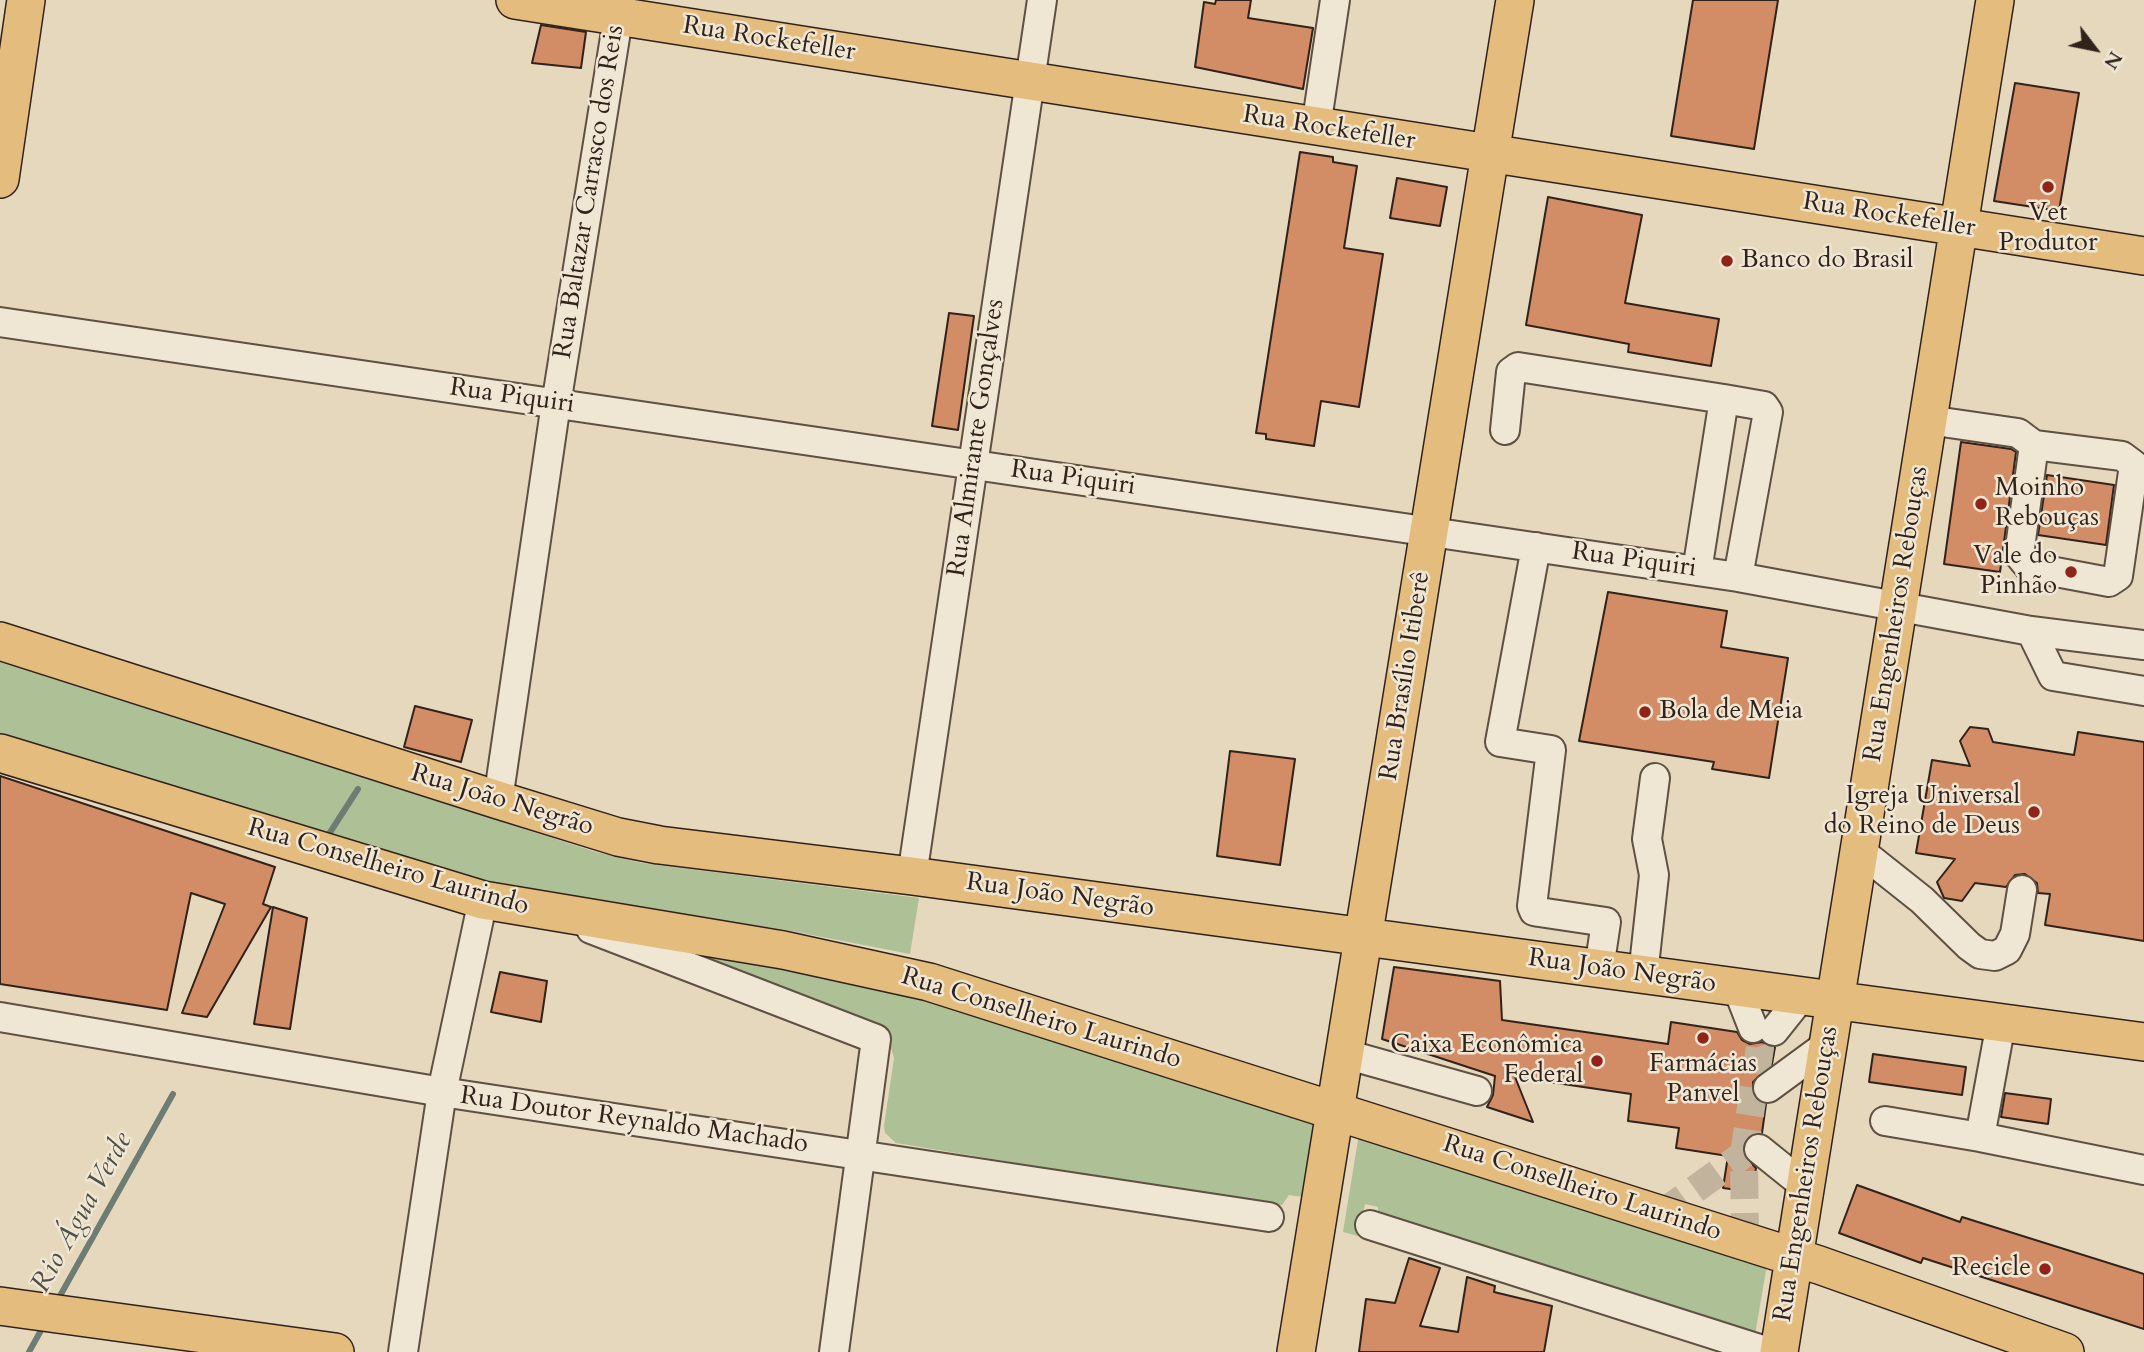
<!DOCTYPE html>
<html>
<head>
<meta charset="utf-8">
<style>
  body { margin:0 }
  #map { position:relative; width:2144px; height:1352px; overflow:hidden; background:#e6d8bc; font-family:Cardo,serif }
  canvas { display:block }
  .north { position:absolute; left:2060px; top:14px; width:70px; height:70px; -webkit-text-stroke:5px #efe6d3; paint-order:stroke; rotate:122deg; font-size:19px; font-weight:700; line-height:28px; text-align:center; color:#31221b }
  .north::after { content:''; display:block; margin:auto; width:24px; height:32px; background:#31221b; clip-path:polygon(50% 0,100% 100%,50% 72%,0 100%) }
</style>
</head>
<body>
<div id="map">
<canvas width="2144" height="1352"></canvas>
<div class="north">N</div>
</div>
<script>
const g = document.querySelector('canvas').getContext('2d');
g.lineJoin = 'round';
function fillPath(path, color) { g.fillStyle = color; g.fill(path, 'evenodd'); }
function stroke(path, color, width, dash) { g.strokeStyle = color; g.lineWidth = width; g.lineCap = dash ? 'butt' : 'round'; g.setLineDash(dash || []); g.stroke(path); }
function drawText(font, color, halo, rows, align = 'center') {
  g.font = font + ' Cardo,serif'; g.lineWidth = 5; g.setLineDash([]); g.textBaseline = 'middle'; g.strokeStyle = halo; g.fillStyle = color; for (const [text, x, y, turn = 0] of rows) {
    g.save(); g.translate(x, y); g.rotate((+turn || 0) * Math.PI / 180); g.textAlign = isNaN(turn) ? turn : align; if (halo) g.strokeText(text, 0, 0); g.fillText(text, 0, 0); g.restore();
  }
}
fillPath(new Path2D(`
  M0,661l596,191 46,11 277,35 -9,56 -124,-24 -285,-42 -501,-149z
  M646,936l147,22 530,162 -20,77 -14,-2 -7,10 -5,1 -381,-63 -11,-10 -1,-7 10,-68 -5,-16z
  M1359,1134l409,125 -13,76 -377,-122v-6l-13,-3 -7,32 -15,-4z`), '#aec096');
stroke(new Path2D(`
  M329,834l29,-45
  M56,1303l117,-209
  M29,1352l15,-27`), '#6e7d74', 6);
const building = new Path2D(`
  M1216,0h35l-3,18 65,10 -10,61 -108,-22 9,-65 11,2z
  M1693,0h85l-24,149 -83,-13z
  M541,25l45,7 -5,36 -49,-5z
  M2015,83l64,10 -20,118 -65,-10z
  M1300,152l33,5v5l24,4 -13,82 39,6 -24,153 -38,-6 -7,45 -48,-7v-5l-10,-1z
  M1397,178l50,9 -7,39 -50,-8z
  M1548,197l94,18 -17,88 94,16 -8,47 -83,-14 1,-8 -103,-19z
  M949,313l25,3 -16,114 -26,-4z
  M1961,442l50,7 5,3 -16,120 -56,-8z
  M2047,475l67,10 -8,60 -68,-10z
  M1608,592l119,19 -6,36 67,11 -19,120 -57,-9 2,-7 -135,-21z
  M415,706l57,14 -11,42 -57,-15z
  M1970,727l18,2 5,13 81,13 4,-23 66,10v199l-99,-16 5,-31 -12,-1 -1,-10 -12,-9 -10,1 -9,12 -31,-4 -13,18 -18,-3 -7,-16 18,-23 -39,-6 16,-93 38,6 -10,-25z
  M1230,751l65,8 -15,106 -63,-9z
  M0,776l275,91 -12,37 8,3 -64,110 -25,-4 43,-109 -34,-11 -24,117 -167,-26z
  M273,907l34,11 -17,111 -36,-5z
  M1394,967l106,14 2,39 166,24 3,-22 66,10 5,8 8,4 12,-2 13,5 -3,17 -19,18 1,15 12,7 -4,29 -10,1 -9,12 1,10 12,12 -4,24 -29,-4 5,-32 -52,-8 3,-20 -51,-7 3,-27 -116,-17 18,45 -46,-15 6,-12 2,-19 -113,-37z
  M500,972l47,9 -6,41 -50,-10z
  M1873,1054l93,13 -4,28 -93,-13z
  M2005,1093l46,6 -3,25 -47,-7z
  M1857,1185l103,37 2,-5 182,57v55l-221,-71 -2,5 -82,-30z
  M1409,1258l31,10 -20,58 38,6 9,-55 28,9 -1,6 58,14 -8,46h-185l7,-53 29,4z`);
fillPath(building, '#d28c66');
stroke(building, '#31221b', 2);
stroke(new Path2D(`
  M1661,1214l83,-60
  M1745,1241l-1,-87 16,-106 -7,-20`), '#c2b49c', 28, [28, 14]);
const minor = new Path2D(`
  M1316,127l19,-127
  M0,322l1738,255 293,54 113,14
  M1724,399l40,7 4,6 -30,165
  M1928,420l90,13 16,12 88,11 12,9 -16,111 -9,6 -80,-15 -10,-12 15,-110
  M1505,430l6,-58 7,-5 206,32 -27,172
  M1536,547l-36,195 51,8 -19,156 2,5 5,1 67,10 -7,47
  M2031,631l22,45 91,15
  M498,800l56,-383 67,-417
  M1859,850l63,50 47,46 11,8 15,2 12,-6 8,-16 7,-44
  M912,876l130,-876
  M591,929l285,110 -42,313
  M1643,975l11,-100 -7,-36 8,-61
  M1737,987l16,41
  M0,1017l442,75 827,125
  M2001,1023l-21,114 164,33
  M1774,1031l28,-35
  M1345,1054l132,37
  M1768,1088l60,-44
  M1885,1121l95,16
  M1759,1149l46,37
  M1370,1225l399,127
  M403,1352l39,-260 41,-192`);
const major = new Path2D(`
  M515,0l1629,256
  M0,179l26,-179
  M0,641l498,159 120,37 41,8 253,31 1232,166
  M0,753l483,147 300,50 146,32 890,283 246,87
  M0,1306l335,46
  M1296,1352l219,-1352
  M1779,1352l216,-1352`);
stroke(minor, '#5e5043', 32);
stroke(major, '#31221b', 40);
stroke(minor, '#efe6d3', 28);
stroke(major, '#e3bc7e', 37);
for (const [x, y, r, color] of [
  [2048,187,7,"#8f2418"],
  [1727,261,7,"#8f2418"],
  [1981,504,7,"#8f2418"],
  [2071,572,7,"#8f2418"],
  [1645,712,7,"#8f2418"],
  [2034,812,7,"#8f2418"],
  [1703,1038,7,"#8f2418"],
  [1597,1061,7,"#8f2418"],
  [2045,1269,7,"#8f2418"]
]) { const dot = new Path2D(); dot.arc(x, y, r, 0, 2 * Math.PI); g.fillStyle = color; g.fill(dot); stroke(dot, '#efe6d3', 2.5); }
drawText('26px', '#31221b', '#efe6d3', [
  ["Rua Rockefeller",769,40,9],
  ["Rua Rockefeller",1329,129,9],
  ["Rua Baltazar Carrasco dos Reis",590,192,-81],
  ["Rua Rockefeller",1889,216,9],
  ["Rua Piquiri",512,397,8],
  ["Rua Almirante Gonçalves",977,438,-82],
  ["Rua Piquiri",1073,479,8],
  ["Rua Piquiri",1634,561,8],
  ["Rua Engenheiros Rebouças",1897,614,-81],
  ["Rua Brasílio Itiberê",1406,676,-81],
  ["Rua João Negrão",502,801,17],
  ["Rua Conselheiro Laurindo",388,868,16],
  ["Rua João Negrão",1060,896,8],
  ["Rua João Negrão",1622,972,8],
  ["Rua Conselheiro Laurindo",1041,1019,17],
  ["Rua Doutor Reynaldo Machado",634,1121,8],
  ["Rua Engenheiros Rebouças",1807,1174,-81],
  ["Rua Conselheiro Laurindo",1582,1189,18]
]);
drawText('26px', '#31221b', '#efe6d3', [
  ["Vet",2048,214,"center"],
  ["Produtor",2048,244,"center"],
  ["Banco do Brasil",1741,261,"left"],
  ["Moinho",1995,489,"left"],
  ["Rebouças",1995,519,"left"],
  ["Vale do",2057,557],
  ["Pinhão",2057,587],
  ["Bola de Meia",1659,712,"left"],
  ["Igreja Universal",2020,797],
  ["do Reino de Deus",2020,827],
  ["Caixa Econômica",1583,1046],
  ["Federal",1583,1076],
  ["Farmácias",1703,1065,"center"],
  ["Panvel",1703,1095,"center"],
  ["Recicle",2031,1269]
], 'right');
drawText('italic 28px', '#4f5047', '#efe6d3', [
  ["Rio Água Verde",83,1213,-61]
]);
</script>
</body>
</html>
